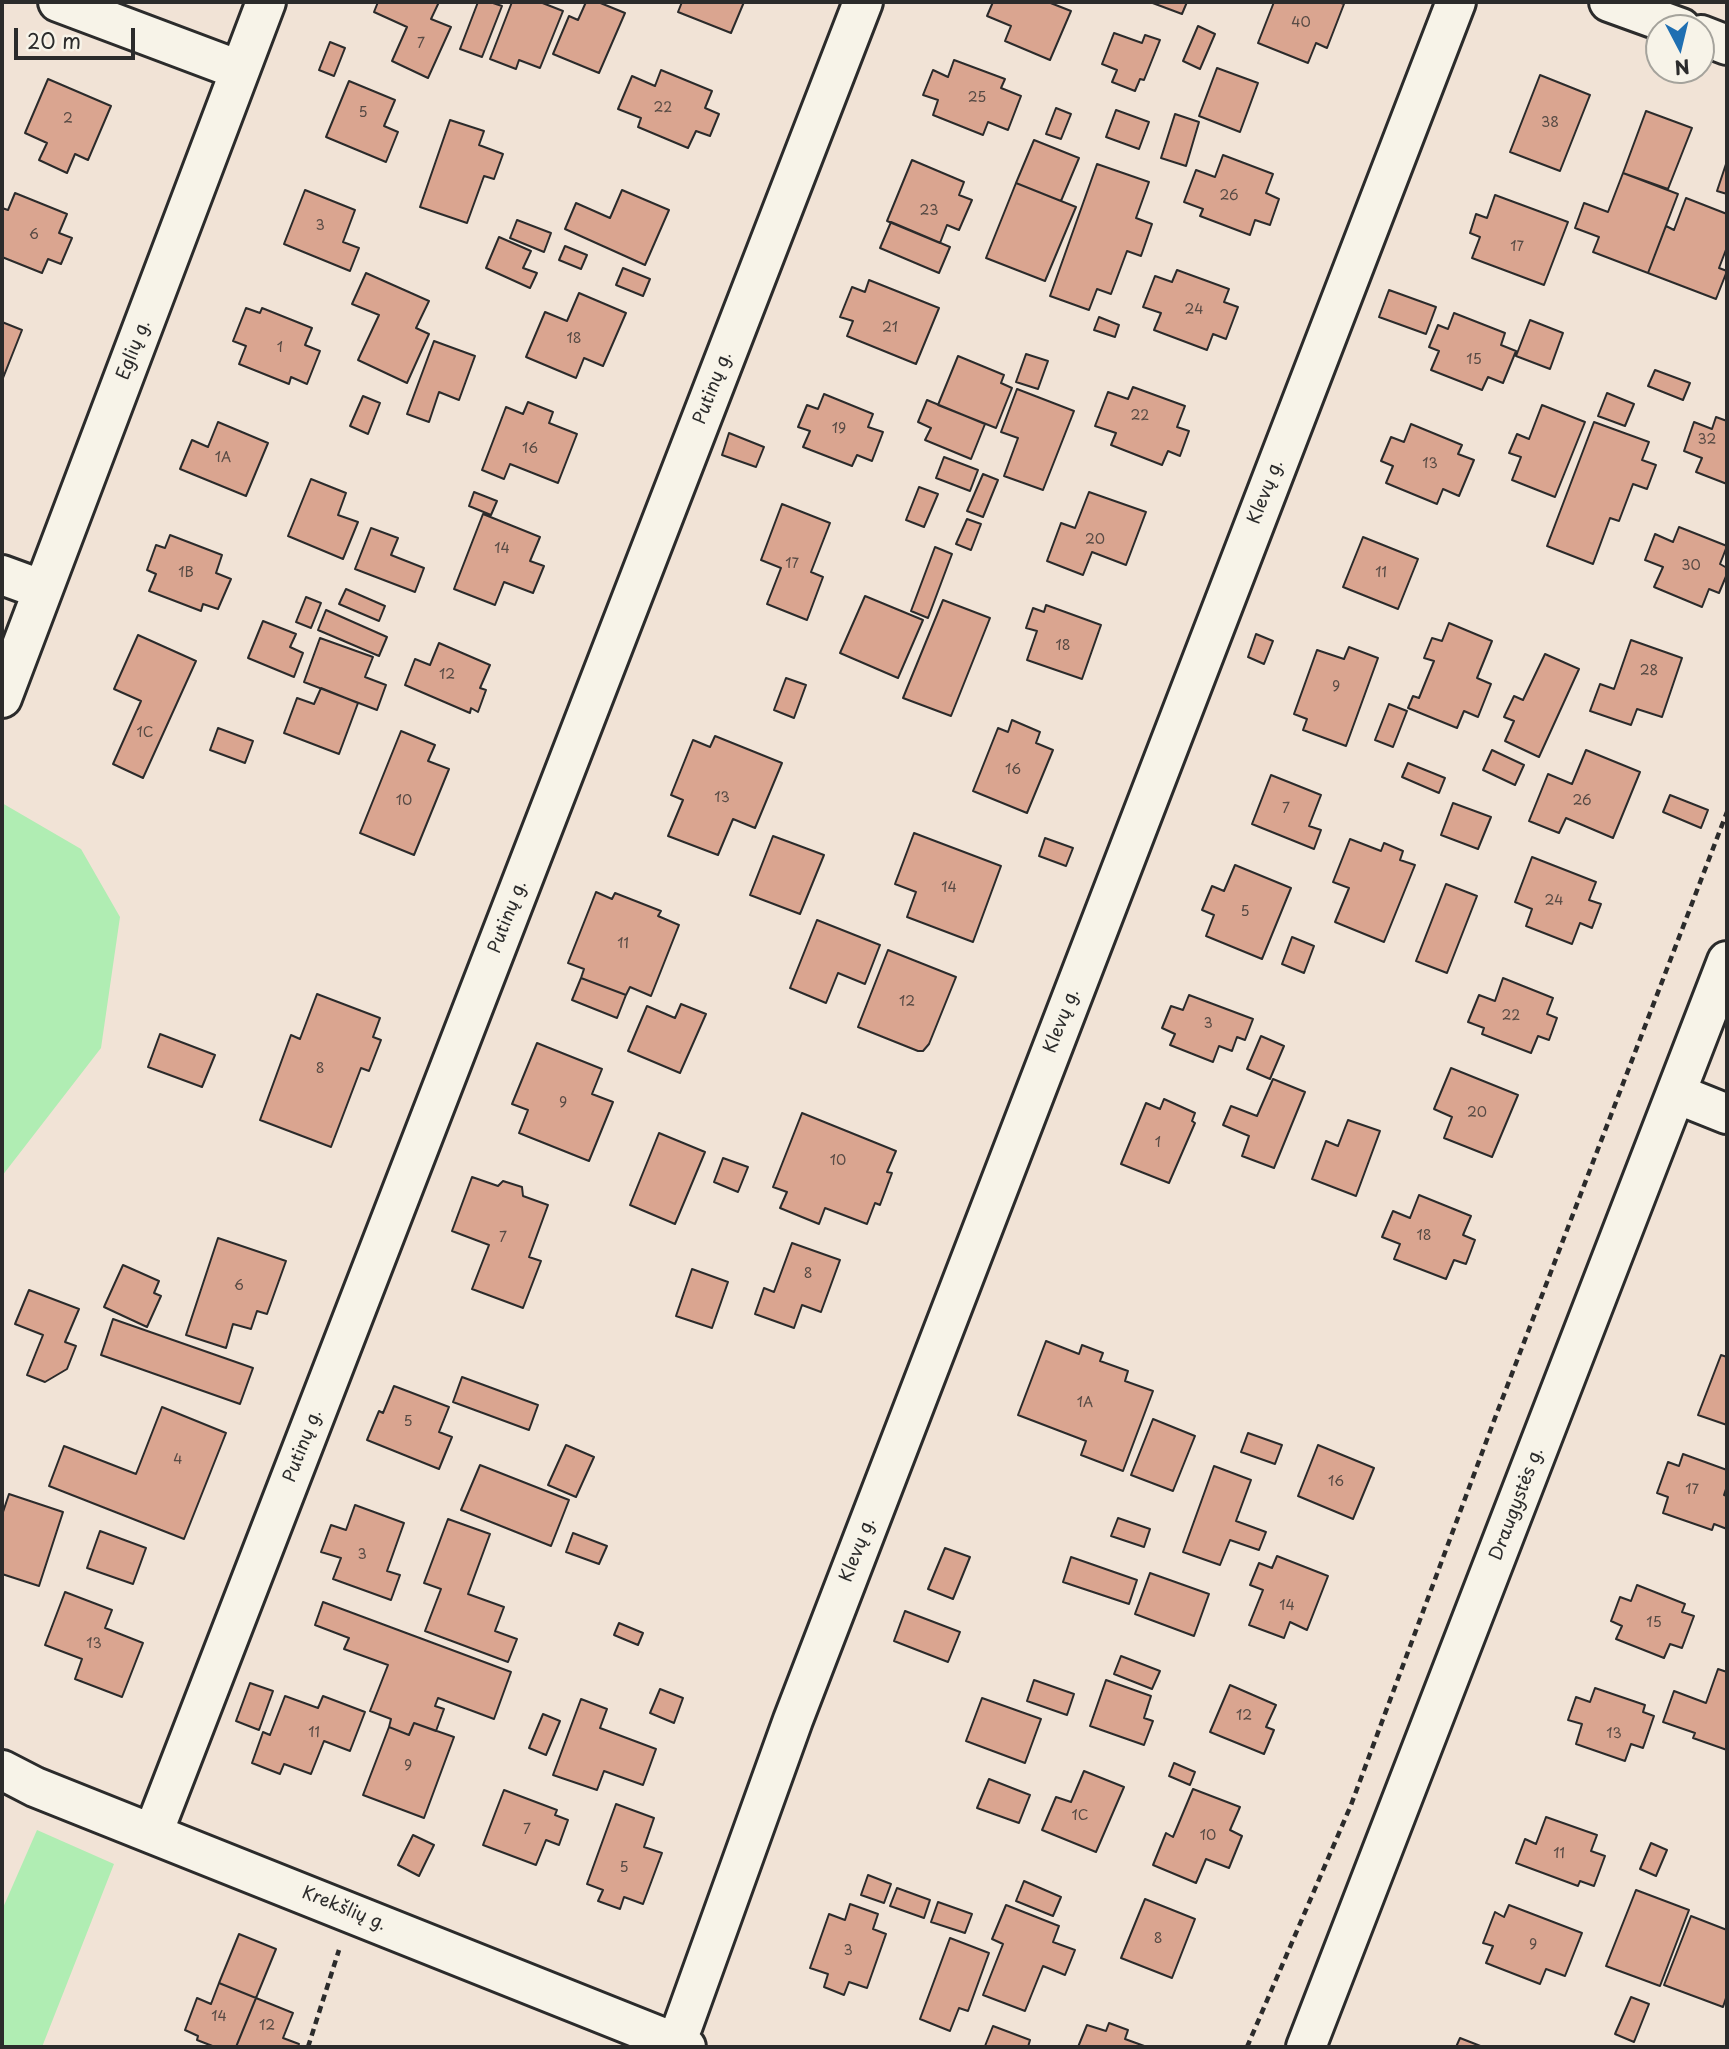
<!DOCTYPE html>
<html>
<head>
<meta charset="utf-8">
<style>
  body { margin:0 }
  #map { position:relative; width:1729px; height:2049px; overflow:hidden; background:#f1e3d6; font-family:"Playpen Sans",sans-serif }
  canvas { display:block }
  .frame { position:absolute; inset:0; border:4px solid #2b2b2b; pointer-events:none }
  .north { position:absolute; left:1645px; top:14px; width:70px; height:70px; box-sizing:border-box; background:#f7f3e8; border:2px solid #a5a39c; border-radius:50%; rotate:173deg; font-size:19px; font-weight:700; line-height:28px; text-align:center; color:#2b2b2b }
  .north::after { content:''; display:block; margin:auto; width:24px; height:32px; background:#1f6fb2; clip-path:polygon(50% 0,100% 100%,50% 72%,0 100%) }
  .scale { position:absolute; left:14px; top:28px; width:121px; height:32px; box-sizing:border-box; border:4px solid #2b2b2b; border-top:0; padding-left:9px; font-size:21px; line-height:24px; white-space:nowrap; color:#2b2b2b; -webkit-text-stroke:5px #f7f3e8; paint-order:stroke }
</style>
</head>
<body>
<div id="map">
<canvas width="1729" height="2049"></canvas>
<div class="frame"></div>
<div class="north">N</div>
<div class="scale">20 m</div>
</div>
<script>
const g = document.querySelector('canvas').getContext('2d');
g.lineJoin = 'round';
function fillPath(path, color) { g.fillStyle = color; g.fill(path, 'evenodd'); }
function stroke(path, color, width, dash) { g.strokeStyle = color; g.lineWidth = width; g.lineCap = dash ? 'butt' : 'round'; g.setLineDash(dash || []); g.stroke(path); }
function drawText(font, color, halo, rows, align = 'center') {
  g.font = font + ' "Playpen Sans",sans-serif'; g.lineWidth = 5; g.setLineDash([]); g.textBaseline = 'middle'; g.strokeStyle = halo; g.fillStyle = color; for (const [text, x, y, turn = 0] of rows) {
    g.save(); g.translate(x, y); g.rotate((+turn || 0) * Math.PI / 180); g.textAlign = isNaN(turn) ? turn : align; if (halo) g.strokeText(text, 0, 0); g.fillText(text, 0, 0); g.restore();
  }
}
fillPath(new Path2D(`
  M2,803l79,46 39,68 -19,131 -99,128z
  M37,1830l77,34 -72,183h-40v-137z`), '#b0edb3');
const building = new Path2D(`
  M378,2h61l-8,17 20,8 -23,51 -36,-17 15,-34 -33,-15z
  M478,2h12l12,4 -20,51 -22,-8z
  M512,2h28l23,9 -23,57 -21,-8 -3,9 -26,-10z
  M586,2h12l27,11 -26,60 -46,-19 16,-38 9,4z
  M682,2h62l-13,31 -53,-21z
  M993,2h55l23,9 -21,49 -45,-19 6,-15 -24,-10z
  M1150,2h37l-5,12z
  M1274,2h64l6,2 -17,44 -11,-5 -8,20 -50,-20z
  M1198,26l17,8 -15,35 -17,-8z
  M1114,33l28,10 3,-8 15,5 -16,40 -4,-1 -5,12 -23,-9 5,-12 -15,-6z
  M330,42l15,6 -11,28 -15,-6z
  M954,60l51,19 -4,9 20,8 -13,34 -20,-8 -5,13 -50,-20 5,-15 -15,-5 10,-25 15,7z
  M1217,68l41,15 -18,49 -41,-16z
  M661,70l51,21 -7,17 14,6 -9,22 -14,-5 -8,17 -50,-21 3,-9 -23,-9 14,-33 23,10z
  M1540,75l50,20 -30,76 -50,-19z
  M48,79l63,27 -23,54 -13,-6 -8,19 -28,-13 8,-17 -22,-10z
  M349,81l46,19 -11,26 14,6 -12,30 -60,-25z
  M1056,108l15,6 -10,25 -15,-5z
  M1116,110l33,12 -10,27 -33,-12z
  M1646,111l46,17 -24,61 -45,-16z
  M1175,114l24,8 -13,44 -25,-8z
  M450,120l34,11 -5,14 24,9 -9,25 -10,-3 -17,47 -47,-16z
  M1034,140l45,18 -18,43 -45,-18z
  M1223,155l50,19 -7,19 13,6 -9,26 -15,-5 -5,15 -50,-19 3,-7 -19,-7 12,-32 19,7z
  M912,160l52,22 -5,13 13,5 -13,30 -12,-5 -7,18 -53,-22z
  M1727,161v33l-10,-3z
  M1097,164l52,18 -13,36 16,6 -11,32 -14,-5 -16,43 -14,-5 -8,21 -39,-14z
  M1623,173l55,21 -30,79 -55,-21 6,-15 -24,-9 9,-25 24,9z
  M1016,183l60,24 -31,74 -59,-23z
  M305,190l50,20 -12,32 16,6 -9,23 -66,-27z
  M622,190l47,20 -24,55 -80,-36 11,-26 34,15z
  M15,193l52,21 -8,19 13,5 -11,26 -13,-5 -6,14 -40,-16v-49l6,2z
  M1495,195l73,27 -24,63 -72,-27 8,-21 -10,-4 6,-19 11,4z
  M1686,198l41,16v33l-8,21 8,3 -11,28 -68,-26 18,-47 8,4z
  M517,220l34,13 -7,19 -34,-14z
  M891,222l59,25 -11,26 -59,-25z
  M499,237l32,14 -8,17 14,5 -7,15 -44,-20z
  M565,246l22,9 -6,14 -22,-9z
  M623,268l27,11 -7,17 -27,-11z
  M1177,270l52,19 -5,13 14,5 -12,32 -13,-5 -6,16 -53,-20 7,-17 -18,-6 12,-31 17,6z
  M366,273l63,28 -13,27 13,6 -22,49 -49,-23 21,-45 -27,-11z
  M869,280l70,28 -23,56 -69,-28 6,-15 -13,-4 12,-30 13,5z
  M1389,290l47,17 -10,27 -47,-17z
  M579,293l47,20 -23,53 -19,-8 -8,20 -50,-21 19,-45 22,9z
  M246,308l14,5 2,-5 50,20 -7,17 15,6 -13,33 -16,-7 -2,7 -50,-20 7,-18 -13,-5z
  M1454,313l51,20 -4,12 15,6 -13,32 -15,-6 -6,13 -51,-20 8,-19 -10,-4 9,-22 10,4z
  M1099,317l20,8 -4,12 -21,-7z
  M1530,320l33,13 -13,36 -34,-13z
  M2,322l20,8 -19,48 -1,-1z
  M434,341l41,15 -16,44 -20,-8 -10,30 -22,-8z
  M1026,354l22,7 -10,28 -22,-7z
  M958,356l46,19 -3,8 11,5 -16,40 -58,-23z
  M1655,370l35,13 -7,17 -35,-14z
  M1133,387l52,19 -8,21 12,4 -9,25 -12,-5 -6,14 -51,-20 5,-12 -21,-7 13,-34 20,7z
  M1017,389l57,22 -31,79 -39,-14 14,-38 -17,-6z
  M1607,393l27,11 -9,22 -27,-10z
  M824,394l49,20 -5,13 15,5 -11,29 -15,-6 -5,11 -49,-19 7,-16 -12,-4 9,-22 11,4z
  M363,396l17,7 -12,31 -18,-8z
  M927,400l58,24 -14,35 -46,-19 6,-12 -13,-6z
  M528,402l25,10 -4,11 28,11 -19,49 -48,-19 -6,15 -22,-9 24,-63 17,7z
  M1542,405l43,17 -30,75 -43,-17 9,-23 -12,-4 8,-19 12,5z
  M1716,417l11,4v63l-31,-12 6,-14 -18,-7 10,-29 18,7z
  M218,422l50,21 -22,53 -66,-27 12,-29 16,7z
  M1594,422l55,20 -7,18 14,5 -9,24 -14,-5 -14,37 -9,-3 -17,46 -46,-18z
  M1411,424l51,21 -4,9 16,6 -15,36 -16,-7 -6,15 -51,-21 7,-17 -12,-5 10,-24 13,5z
  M729,433l35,14 -8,20 -34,-12z
  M944,457l34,13 -8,21 -34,-13z
  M983,474l15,6 -15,37 -16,-6z
  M311,479l35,14 -8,22 20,7 -15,37 -55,-23z
  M919,487l19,7 -14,33 -18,-7z
  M474,492l23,9 -6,14 -22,-9z
  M1089,492l57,20 -20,53 -34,-13 -9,23 -36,-14 14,-38 14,5z
  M782,504l48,19 -19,49 12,5 -16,43 -40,-16 14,-36 -20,-8z
  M483,514l57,23 -10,24 14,5 -11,27 -29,-11 -9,23 -41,-16z
  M967,519l14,5 -10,26 -15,-6z
  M1679,527l48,19 -7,18 7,4v6l-8,19 -10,-4 -7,18 -48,-20 9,-20 -18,-7 10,-26 18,8z
  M371,528l27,10 -7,17 33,13 -9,24 -60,-23z
  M170,535l52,20 -6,18 15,6 -13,30 -15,-5 -2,7 -52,-20 7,-17 -9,-4 9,-25 9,3z
  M1363,537l55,22 -20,50 -55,-22z
  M935,547l17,7 -24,64 -17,-7z
  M346,589l39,17 -6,15 -40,-17z
  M865,596l58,24 -25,58 -58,-25z
  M306,597l15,6 -10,25 -15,-6z
  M943,600l47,18 -39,98 -48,-18z
  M1046,605l55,20 -19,54 -55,-19 10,-29 -11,-3 7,-20 11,4z
  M326,610l61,27 -8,19 -61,-26z
  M263,621l33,13 -6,13 13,6 -9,24 -46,-19z
  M1449,623l43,18 -15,37 14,6 -13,33 -14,-6 -7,17 -49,-20 5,-12 6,2 15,-37 -10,-3 8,-20 10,3z
  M1256,634l17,7 -9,23 -16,-7z
  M138,635l58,26 -53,117 -30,-14 28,-63 -27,-12z
  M320,638l53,19 -8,20 21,8 -9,25 -73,-28z
  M1631,640l51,18 -20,59 -25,-8 -6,16 -41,-14 10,-27 14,5z
  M439,643l51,22 -10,23 6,2 -8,22 -7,-4 -1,5 -65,-28 10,-26 15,6z
  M1349,647l29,11 -32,88 -43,-16 4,-11 -13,-5 23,-64 27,9z
  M1545,654l34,15 -40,88 -34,-16 9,-20 -10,-4 10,-21 9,4z
  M786,678l20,7 -12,33 -20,-8z
  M321,688l37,15 -19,51 -55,-21 13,-35 17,6z
  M1389,704l18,7 -14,36 -18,-7z
  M1012,720l28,12 -4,11 17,7 -26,63 -54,-22 25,-63 10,4z
  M218,728l35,13 -8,22 -35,-13z
  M401,731l34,14 -7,16 21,8 -35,86 -54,-22z
  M715,736l67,27 -27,65 -22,-9 -15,36 -50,-19 15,-36 -12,-5 22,-55 17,7z
  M1492,750l32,15 -9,20 -32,-15z
  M1586,750l54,22 -27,66 -47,-20 -7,15 -30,-12 19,-47 24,10z
  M1408,763l37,15 -6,15 -37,-16z
  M1271,775l50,20 -12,31 12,4 -7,19 -62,-25z
  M1670,795l38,15 -7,18 -38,-16z
  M1453,803l38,14 -13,32 -37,-14z
  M914,833l87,33 -28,76 -66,-25 9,-25 -21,-8z
  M773,836l51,19 -24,59 -50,-19z
  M1045,838l28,10 -7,18 -27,-10z
  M1350,839l31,12 3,-8 19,8 -3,9 15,5 -31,77 -49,-20 14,-34 -16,-6z
  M1532,857l64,25 -7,18 12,4 -9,24 -12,-5 -8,21 -46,-18 6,-17 -17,-7z
  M1235,865l56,23 -29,71 -56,-23 8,-21 -12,-5 10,-24 12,5z
  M1446,884l31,12 -30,77 -31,-12z
  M596,892l16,7 3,-6 46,18 -3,5 21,9 -28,71 -21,-9 -4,8 -45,-17 3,-9 -16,-6z
  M817,920l63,25 -15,39 -27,-11 -12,30 -36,-15z
  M1292,937l22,9 -10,27 -22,-9z
  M888,950l68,27 -27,67 -6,7h-5l-60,-24z
  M581,978l45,17 -9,23 -45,-18z
  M1503,978l50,20 -6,16 10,4 -8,22 -11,-4 -7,17 -49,-19 2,-6 -16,-6 11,-27 16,6z
  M317,994l63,24 -7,19 8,3 -12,31 -8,-3 -30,79 -71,-27 31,-85 9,4z
  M1189,995l64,24 -8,21 -8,-3 -5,14 -13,-5 -6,16 -43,-17 5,-11 -13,-6 9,-22 12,4z
  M681,1004l25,10 -26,59 -52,-22 19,-45 28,12z
  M160,1034l55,21 -13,32 -54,-20z
  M1261,1036l23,10 -14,33 -23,-10z
  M537,1043l65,26 -10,25 21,8 -24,59 -70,-28 9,-23 -16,-6z
  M1451,1068l67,27 -26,62 -48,-19 8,-21 -18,-8z
  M1273,1079l32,13 -31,76 -32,-12 7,-20 -26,-11 8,-19 26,10z
  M1164,1099l31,14 -3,8 3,2 -26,60 -48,-19 25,-61 14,6z
  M802,1113l94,38 -9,21 5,1 -12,32 -5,-2 -8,21 -42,-16 -6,16 -39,-16 7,-16 -14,-5z
  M1348,1120l32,11 -24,65 -44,-17 14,-38 12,5z
  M659,1133l46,19 -30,72 -45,-19z
  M723,1158l25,9 -10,25 -24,-10z
  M472,1177l26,9 5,-5 19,6 1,9 25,9 -19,52 12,4 -18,47 -51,-19 17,-44 -37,-14z
  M1419,1195l52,21 -8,19 12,5 -9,24 -12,-4 -8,19 -52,-20 6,-15 -18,-7 11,-26 17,7z
  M218,1238l68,23 -19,53 -10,-3 -6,18 -18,-5 -7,24 -40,-13z
  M792,1243l48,17 -19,52 -19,-7 -8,23 -39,-14 9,-26 10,4z
  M123,1265l36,16 -5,12 7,3 -14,31 -43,-20z
  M692,1269l36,13 -16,46 -36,-12z
  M29,1290l50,19 -14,33 11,4 -9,23 -22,13 -18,-7 16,-40 -28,-11z
  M113,1319l140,49 -13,36 -139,-49z
  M1046,1341l33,13 3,-9 21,8 -3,8 28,10 -3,10 28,10 -30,80 -42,-16 5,-14 -68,-26z
  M1721,1355l6,2v68l-29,-10z
  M462,1377l76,28 -9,25 -76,-28z
  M394,1386l55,21 -10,25 13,5 -13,32 -72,-29 12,-29 4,2z
  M162,1407l64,26 -42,106 -135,-53 15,-40 72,28z
  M1153,1419l42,17 -22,55 -42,-16z
  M1248,1433l34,12 -7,19 -34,-12z
  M566,1445l28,12 -18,40 -28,-12z
  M1318,1445l56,23 -21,51 -55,-23z
  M1683,1454l44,16v16l-3,9 3,1v33l-13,-5 -2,6 -49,-17 5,-16 -11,-4 11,-31 11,4z
  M480,1465l89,35 -18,46 -90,-36z
  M1214,1466l37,14 -15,41 30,11 -7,18 -29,-10 -10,25 -37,-13z
  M9,1494l54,18 -24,74 -37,-12v-59z
  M355,1505l49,18 -17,48 13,4 -9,25 -58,-21 8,-21 -20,-6 10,-27 15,5z
  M1118,1518l32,11 -6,18 -33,-11z
  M448,1519l42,15 -22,60 36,13 -9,24 22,8 -9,23 -83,-31 16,-42 -17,-6z
  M100,1531l46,17 -13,36 -46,-16z
  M573,1533l34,13 -8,18 -33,-12z
  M945,1548l25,9 -17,42 -25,-10z
  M1277,1556l51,20 -21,54 -17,-8 -6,16 -35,-13 14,-35 -13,-5 9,-22 13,5z
  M1071,1557l66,23 -8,24 -66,-22z
  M1150,1573l59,21 -15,42 -59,-22z
  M1637,1585l48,19 -3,8 12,4 -12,32 -12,-4 -6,14 -48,-19 6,-13 -11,-5 9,-24 11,4z
  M65,1592l47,18 -7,18 38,15 -21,54 -47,-18 7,-20 -37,-14z
  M323,1602l188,70 -17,47 -56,-21 -3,8 9,3 -8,22 -22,-8 -5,12 -20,-8 2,-8 -21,-8 18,-46 -44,-16 5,-11 -34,-13z
  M905,1611l55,21 -12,30 -54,-21z
  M619,1623l24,10 -5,12 -24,-10z
  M1121,1656l39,15 -8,18 -38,-15z
  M1718,1669l9,3v78l-34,-12 2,-5 -32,-11 11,-31 32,12z
  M1034,1680l40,14 -7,21 -40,-14z
  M1106,1680l45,16 -7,22 9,3 -9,24 -54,-19z
  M250,1683l23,8 -14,39 -23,-9z
  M1230,1685l46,20 -10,22 8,3 -10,24 -54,-22z
  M1595,1688l50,17 -2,7 11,4 -11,32 -12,-4 -6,17 -49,-17 6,-20 -14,-4 8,-23 14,5z
  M660,1689l23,9 -9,25 -24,-10z
  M285,1696l33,12 5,-12 42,16 -15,39 -26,-10 -13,33 -27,-10 -4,10 -28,-11 11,-31 7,3z
  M982,1698l59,21 -16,44 -59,-22z
  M581,1699l26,10 -7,19 56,21 -13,36 -39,-14 -7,19 -44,-15z
  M543,1714l17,7 -14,34 -17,-7z
  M414,1723l40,14 -30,81 -61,-23 26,-68 20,8z
  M1174,1763l21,9 -5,13 -21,-9z
  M1084,1771l40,16 -28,65 -54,-22 14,-33 15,5z
  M989,1779l41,16 -11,28 -42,-15z
  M1193,1789l47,18 -10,23 12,6 -13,32 -23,-9 -10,24 -43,-18 13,-32 7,4z
  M504,1790l53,20 -2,5 13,5 -9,25 -13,-5 -10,25 -53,-20z
  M616,1804l38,14 -10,29 18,6 -19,51 -19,-7 -4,12 -22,-8 5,-11 -16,-6z
  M1546,1817l51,18 -6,16 14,5 -11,30 -14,-5 -2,5 -62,-23 9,-24 11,5z
  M413,1835l21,10 -15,31 -21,-11z
  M1651,1843l16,7 -11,26 -16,-7z
  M868,1875l23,9 -7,19 -23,-8z
  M1024,1881l37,16 -8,19 -37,-15z
  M897,1888l33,12 -6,18 -34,-12z
  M1636,1890l53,20 -29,76 -54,-20z
  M1145,1899l50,20 -23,59 -51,-20z
  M938,1902l34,12 -7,19 -34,-11z
  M850,1904l28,10 -5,15 13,5 -19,54 -18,-6 -5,13 -20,-8 4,-13 -18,-6 19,-54 16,6z
  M1006,1905l53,21 -6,16 22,8 -10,25 -22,-9 -18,45 -42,-16 20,-51 -11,-5z
  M1509,1905l73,28 -17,43 -19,-7 -6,15 -54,-21 7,-17 -10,-3 12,-31 9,5z
  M1691,1916l36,14v65l-4,12 -59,-22z
  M239,1934l37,15 -20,49 -37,-15z
  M950,1938l39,15 -21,58 -9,-3 -9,23 -30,-12z
  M219,1983l37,15 -20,49h-21l-18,-7 1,-4 -13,-6 12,-32 14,6z
  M1631,1997l18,7 -15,38 -19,-8z
  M256,1998l37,15 -10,25 16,6 -2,3h-61z
  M1109,2023l19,7 -3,9 22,8h-69l9,-22 19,6z
  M993,2026l37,14 -2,7 -43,-1z
  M1460,2038l23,9h-27z`);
fillPath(building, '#daa590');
stroke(building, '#2b2b2b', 2);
const minor = new Path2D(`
  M58,2l181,68
  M1609,2l72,26
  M1701,35l26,10
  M2,575l41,15
  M2,698l264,-696
  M1677,1094l50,20
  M2,1770l33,17 651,260
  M153,1833l710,-1831
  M673,2047l10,-22 110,-305 663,-1718
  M1306,2047l421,-1086`);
stroke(minor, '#2b2b2b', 44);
stroke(new Path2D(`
  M308,2047l31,-97
  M1247,2047l104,-242 144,-387 232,-606`), '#2b2b2b', 4.5, [7, 5]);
stroke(minor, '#f7f3e8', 38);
drawText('14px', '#574a44', null, [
  ["40",1301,23],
  ["7",421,44],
  ["25",977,98],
  ["22",663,108],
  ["5",363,113],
  ["2",68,119],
  ["38",1550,123],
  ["26",1229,196],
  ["23",929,211],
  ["3",320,226],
  ["6",34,235],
  ["17",1517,247],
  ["24",1194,310],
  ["21",890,328],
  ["18",574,339],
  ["1",280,348],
  ["15",1474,360],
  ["22",1140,416],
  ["19",839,429],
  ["32",1707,440],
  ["16",530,449],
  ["1A",223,458],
  ["13",1430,464],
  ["20",1095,540],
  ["14",502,549],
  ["17",792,564],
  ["30",1691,566],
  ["1B",186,573],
  ["11",1381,573],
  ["18",1063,646],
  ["28",1649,671],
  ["12",447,675],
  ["9",1336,687],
  ["1C",145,733],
  ["16",1013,770],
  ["13",722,798],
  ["10",404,801],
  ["26",1582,801],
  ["7",1286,809],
  ["14",949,888],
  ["24",1554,901],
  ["5",1245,912],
  ["11",623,944],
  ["12",907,1002],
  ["22",1511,1016],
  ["3",1208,1024],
  ["8",320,1069],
  ["9",563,1103],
  ["20",1477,1113],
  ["1",1158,1143],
  ["10",838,1161],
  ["18",1424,1236],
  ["7",503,1238],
  ["8",808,1274],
  ["6",239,1286],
  ["1A",1085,1403],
  ["5",408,1422],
  ["4",178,1460],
  ["16",1336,1482],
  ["17",1692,1490],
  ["3",362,1555],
  ["14",1287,1606],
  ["15",1654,1623],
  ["13",94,1644],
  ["12",1244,1716],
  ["11",314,1733],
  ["13",1614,1734],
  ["9",408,1766],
  ["1C",1080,1816],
  ["7",527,1830],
  ["10",1208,1836],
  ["11",1559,1854],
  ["5",624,1868],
  ["8",1158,1939],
  ["9",1533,1945],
  ["3",848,1951],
  ["14",219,2017],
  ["12",267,2026]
]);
drawText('18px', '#2b2b2b', '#f7f3e8', [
  ["Eglių g.",134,350,-69],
  ["Putinų g.",713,388,-69],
  ["Klevų g.",1266,492,-69],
  ["Putinų g.",508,917,-69],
  ["Klevų g.",1062,1021,-69],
  ["Putinų g.",303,1446,-69],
  ["Draugystės g.",1517,1504,-69],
  ["Klevų g.",858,1550,-69],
  ["Krekšlių g.",344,1909,22]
]);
</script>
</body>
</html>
